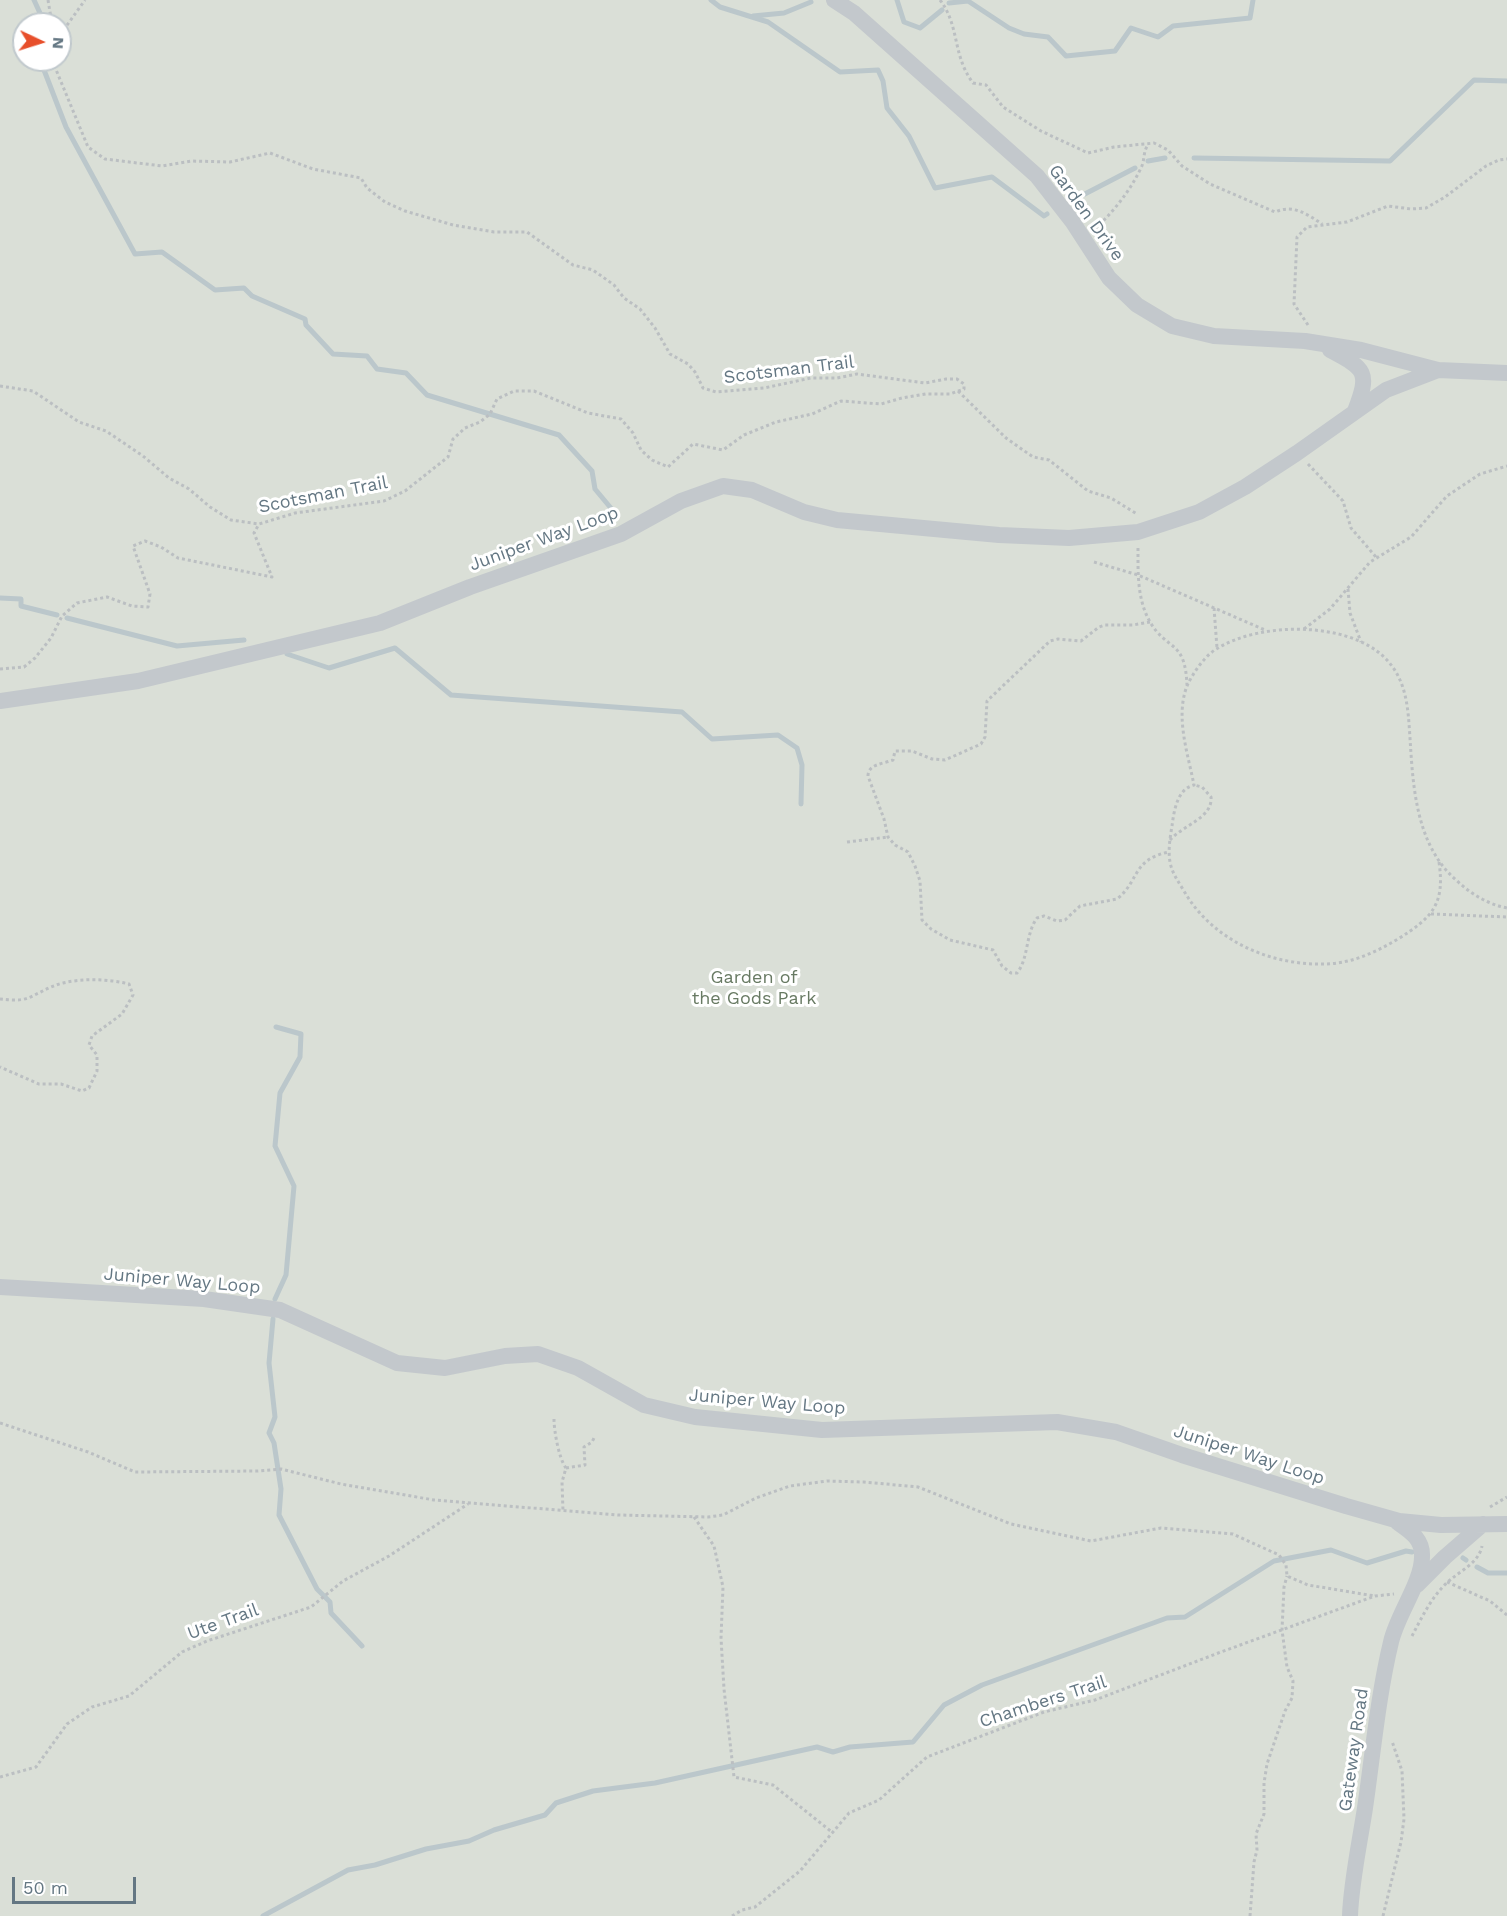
<!DOCTYPE html>
<html>
<head>
<meta charset="utf-8">
<style>
  body { margin:0 }
  #map { position:relative; width:1507px; height:1916px; overflow:hidden; background:#fafaf8; font-family:"Work Sans",sans-serif }
  canvas { display:block }
  .north { position:absolute; left:12px; top:12px; width:60px; height:60px; box-sizing:border-box; background:#fff; border:2px solid #c1c9cd; border-radius:50%; rotate:94deg; font-size:16px; font-weight:700; line-height:24px; text-align:center; color:#647783 }
  .north::after { content:''; display:block; margin:auto; width:21px; height:27px; background:#e74f2b; clip-path:polygon(50% 0,100% 100%,50% 72%,0 100%) }
  .scale { position:absolute; left:12px; top:1877px; width:124px; height:27px; box-sizing:border-box; border:3px solid #647783; border-top:0; padding-left:8px; font-size:18px; line-height:21px; white-space:nowrap; color:#647783; -webkit-text-stroke:4px #fff; paint-order:stroke }
</style>
</head>
<body>
<div id="map">
<canvas width="1507" height="1916"></canvas>
<div class="north">N</div>
<div class="scale">50 m</div>
</div>
<script>
const g = document.querySelector('canvas').getContext('2d');
g.lineJoin = 'round';
function fillPath(path, color) { g.fillStyle = color; g.fill(path, 'evenodd'); }
function stroke(path, color, width, dash) { g.strokeStyle = color; g.lineWidth = width; g.lineCap = dash ? 'butt' : 'round'; g.setLineDash(dash || []); g.stroke(path); }
function drawText(font, color, halo, rows, align = 'center') {
  g.font = font + ' "Work Sans",sans-serif'; g.lineWidth = 6; g.setLineDash([]); g.textBaseline = 'middle'; g.strokeStyle = halo; g.fillStyle = color; for (const [text, x, y, turn = 0] of rows) {
    g.save(); g.translate(x, y); g.rotate((+turn || 0) * Math.PI / 180); g.textAlign = isNaN(turn) ? turn : align; if (halo) g.strokeText(text, 0, 0); g.fillText(text, 0, 0); g.restore();
  }
}
fillPath(new Path2D(`
  M0,0h1507v1916h-1507zM24,24h36v36h-36z`), '#dadfd7');
stroke(new Path2D(`
  M34,0l11,24
  M711,0l9,7 48,15 72,50 38,-2 5,11 4,27 22,28 26,52 57,-11 52,39 3,-2
  M897,0l7,22 16,6 22,-18
  M949,3l19,-2 41,27 15,6 24,3 18,19 49,-5 16,-23 27,9 15,-11 77,-8 3,-18
  M753,16l31,-3 27,-11
  M44,60v10l22,57 69,127 27,-2 53,38 29,-2 8,8 53,23 1,6 27,29 34,2 10,13 29,4 21,22 132,40 33,36 3,18 20,24
  M1194,158l196,3 84,-81 33,1
  M1148,161l17,-3
  M1079,197l56,-29
  M0,598l21,1v7l36,9
  M67,618l110,28 67,-6
  M287,654l42,14 66,-20 56,47 231,17 30,27 66,-4 19,13 5,17 -1,39
  M275,1299l11,-24 8,-89 -19,-40 5,-53 20,-36 1,-23 -25,-7
  M273,1319l-4,44 6,54 -6,16 5,10 7,46 -2,26 38,74 13,13 1,11 31,33
  M1463,1558l3,2
  M1477,1567l11,6h19
  M263,1916l85,-46 27,-5 51,-16 43,-8 25,-11 51,-15 11,-12 37,-12 62,-8 162,-36 16,5 17,-5 63,-5 31,-37 38,-20 185,-67 18,-1 89,-56 57,-11 36,13 39,-12 6,1`), '#bbc7cb', 5);
stroke(new Path2D(`
  M48,0l4,24
  M940,0c20,26 12,55 33,83l13,2 17,22 38,24 47,22 26,-6 40,-4 14,7 14,16 28,18 65,28c18,-8 32,2 47,12
  M60,35l25,-35
  M1095,229c19,-18 35,-38 46,-61 4,-8 2,-17 7,-23
  M1308,325l-14,-21 3,-67 10,-10 40,-5 41,-16 23,3 15,-1 19,-11 41,-31 13,-6 8,-1
  M0,386l33,5 46,31 27,9 37,25 26,22 20,11 21,18 21,13 28,4 36,-11 89,-12 21,-10 43,-34 5,-18 12,-11 15,-6 10,-8 7,-15 17,-8h20l54,22 33,6 12,14 8,17 11,10 16,7 25,-23 30,6 21,-15 32,-13 36,-8 29,-13 40,3 21,-6 24,-4h24l14,-5v-5l-7,-5h-11l-21,4 -68,-9 -20,4h-26l-47,10 -48,4 -13,-4 -8,-16 -7,-8 -18,-10 -15,-26 -15,-19 -16,-11 -10,-13 -21,-15 -20,-5 -46,-33h-33l-41,-7 -48,-14 -20,-9 -18,-14 -6,-10 -48,-9 -43,-16 -40,9 -39,-1 -29,5 -57,-7 -17,-12 -36,-87
  M958,391l48,47 27,19 16,3 39,31 23,7 26,16
  M1308,464l35,37 8,27 25,29
  M1138,548c0,25 -1,51 12,74 18,30 35,17 37,63
  M1094,562l44,13 127,55
  M1348,589l2,24 11,29
  M1214,608l3,40
  M1150,622l-17,3h-28l-6,2 -18,14 -23,-2 -8,2 -63,60 -2,36 -4,7 -36,16 -13,-1 -20,-8h-17l-2,9c-10,4 -25,4 -25,16l16,43 4,18 7,8 13,7 7,14 5,15 2,39 9,9 19,11 43,10 9,16 9,7h6c12,-15 8,-38 20,-55l7,-2 13,5 8,-1 15,-14 37,-7c22,-17 15,-40 52,-47
  M1304,629l26,-20 40,-47 41,-25 36,-41 33,-22 27,-8
  M0,669l24,-2 11,-9 16,-20 11,-22 15,-13 30,-6 25,9 16,1 2,-13 -17,-48 12,-5 16,6 17,11 94,19 -18,-44 5,-9
  M1170,840c13,-15 43,-22 41,-43l-9,-10 -8,-2
  M847,842l41,-5
  M1439,862c6,42 -6,55 -41,77 -22,13 -45,24 -72,25 -56,2 -114,-24 -142,-73 -6,-10 -12,-18 -14,-29 -2,-12 0,-24 2,-36 2,-15 5,-37 22,-41 -6,-31 -19,-68 -7,-99 6,-13 18,-31 31,-38 43,-26 130,-27 167,10 22,22 23,50 25,80 3,49 6,107 46,142 15,14 31,24 51,28
  M1431,914l76,3
  M0,999c9,1 20,2 28,-1 12,-5 22,-12 35,-15 21,-5 45,-4 66,1l4,11 -11,19 -30,22 -3,9 8,10v16l-8,17 -7,3 -21,-7h-22l-39,-17
  M554,1419c0,12 5,40 12,49l-4,14 1,29
  M0,1423l88,29 47,20 123,-1 23,-2 60,15 93,16 184,15 90,2 15,-2 33,-17 34,-12 37,-5 37,1 54,5 93,37 80,17 70,-13 72,6 46,21 7,10 1,11 21,9 67,11
  M566,1468l19,-3 -1,-18 8,-5 2,-4
  M1490,1507l17,-10
  M694,1517l20,29 9,41 -2,51 3,51 10,88 39,8 60,48
  M1447,1582l43,19 17,14
  M1412,1636c10,-19 21,-42 38,-56 12,-10 29,-18 32,-34
  M0,1777l36,-10 31,-43 25,-17 37,-11 53,-44 25,-11 104,-34 32,-26 46,-25 79,-52
  M732,1916l10,-6 13,-3 45,-36 49,-58 30,-13 48,-43 117,-45 51,-12 126,-48 154,-56 19,-2
  M1250,1916l4,-54 3,-12 -1,-16 8,-20v-31l3,-19 18,-53 7,-13 1,-17 -6,-14 -5,-37 2,-43 3,-11
  M1383,1916l18,-74 3,-23 -2,-48 -10,-30`), '#bbbfc2', 3, [3, 3]);
stroke(new Path2D(`
  M834,0l20,13 183,163 35,45 37,57 28,27 35,21 42,10 91,5 56,9 77,20
  M1330,350c36,19 40,22 25,61
  M0,701l138,-20 242,-58 90,-36 151,-53 60,-33 42,-15 29,4 52,22 33,8 162,15 70,3 69,-6 61,-20 46,-25 52,-34 89,-63 52,-20 69,3
  M0,1287l204,12 76,11 117,53 48,5 60,-12 33,-2 40,14 66,37 51,12 127,13 235,-8 59,10 66,23 164,51 53,15 42,4 66,-1
  M1417,1585l28,-28 38,-33
  M1350,1916c1,-33 10,-75 15,-108 8,-55 13,-112 26,-166 6,-27 31,-60 31,-85 1,-18 -12,-26 -25,-35`), '#c3c8cc', 16);
drawText('18px', '#647783', '#fff', [
  ["Garden Drive",1086,213,54],
  ["Scotsman Trail",789,370,-7],
  ["Scotsman Trail",323,495,-11],
  ["Juniper Way Loop",544,539,-20],
  ["Juniper Way Loop",182,1281,5],
  ["Juniper Way Loop",767,1402,5],
  ["Juniper Way Loop",1249,1455,18],
  ["Ute Trail",223,1622,-20],
  ["Chambers Trail",1043,1702,-18],
  ["Gateway Road",1354,1750,-82]
]);
drawText('18px', '#687a63', '#fff', [
  ["Garden of",754,978],
  ["the Gods Park",754,999]
]);
</script>
</body>
</html>
